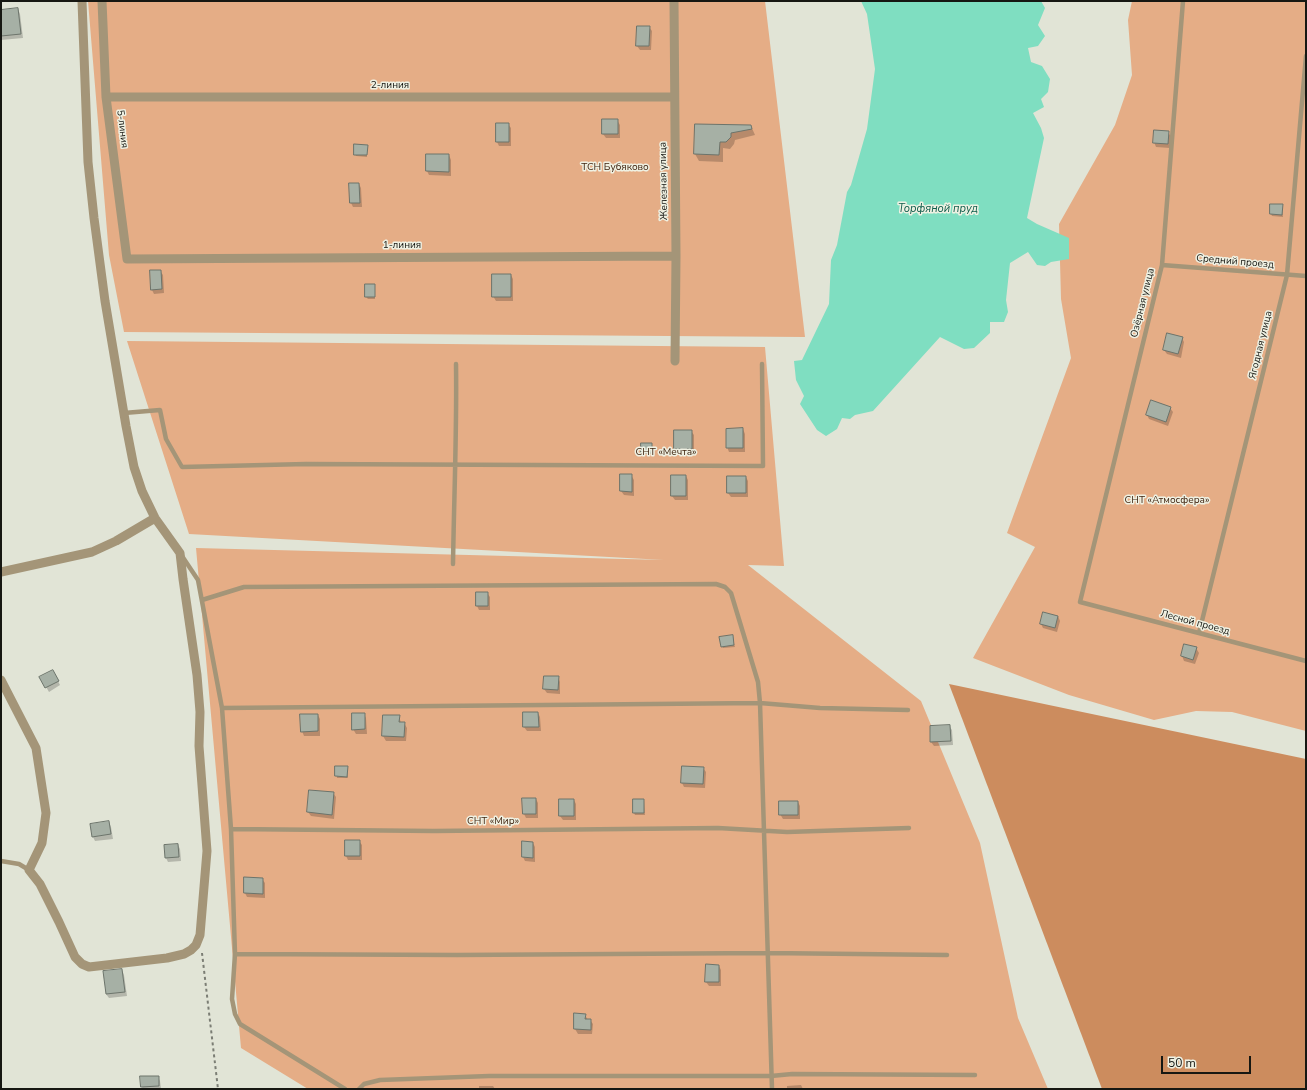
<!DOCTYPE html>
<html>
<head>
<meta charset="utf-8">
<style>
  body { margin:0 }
  #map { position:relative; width:1307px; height:1090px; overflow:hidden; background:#e1e4d6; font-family:"Nunito Sans",sans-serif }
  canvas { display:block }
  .frame { position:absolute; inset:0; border:2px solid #161712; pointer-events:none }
  .scale { position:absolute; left:1161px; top:1056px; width:90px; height:18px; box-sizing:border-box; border:2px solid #161712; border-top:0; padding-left:5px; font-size:12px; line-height:14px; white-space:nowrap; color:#161712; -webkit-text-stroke:3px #eff1e3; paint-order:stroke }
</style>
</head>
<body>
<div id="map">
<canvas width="1307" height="1090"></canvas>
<div class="frame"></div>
<div class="scale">50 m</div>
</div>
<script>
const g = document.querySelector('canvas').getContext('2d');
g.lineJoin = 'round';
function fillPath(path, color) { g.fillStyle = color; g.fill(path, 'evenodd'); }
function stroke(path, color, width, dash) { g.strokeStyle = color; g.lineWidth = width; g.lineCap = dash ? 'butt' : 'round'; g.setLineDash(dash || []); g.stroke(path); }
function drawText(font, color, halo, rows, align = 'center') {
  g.font = font + ' "Nunito Sans",sans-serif'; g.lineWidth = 3; g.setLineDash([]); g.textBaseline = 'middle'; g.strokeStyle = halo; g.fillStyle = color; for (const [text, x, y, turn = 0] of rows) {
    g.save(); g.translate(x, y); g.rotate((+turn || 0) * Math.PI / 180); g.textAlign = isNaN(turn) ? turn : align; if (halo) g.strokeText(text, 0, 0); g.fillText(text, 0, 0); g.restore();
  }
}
fillPath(new Path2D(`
  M88,1h677l40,336 -681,-5 -15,-77z
  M1132,1h174v730l-74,-19 -36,-1 -42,9 -85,-25 -96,-37 62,-111 -28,-14 64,-175 -10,-59 -2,-75 56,-99 17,-50 -4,-55z
  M127,341l638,6 19,219 -36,-1 173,136 59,142 38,175 30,71h-740l-67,-41 -45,-500 468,12 -475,-26z`), '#e5ad86');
fillPath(new Path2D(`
  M949,684l357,75v330h-204z`), '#cc8c5e');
fillPath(new Path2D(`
  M861,1h180l4,7 -7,17 7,11 -7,10 -10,2 3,14 11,4 8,13 -2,13 -7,7 3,8 -11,6 8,15 3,10 -17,80 10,6 32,14v21l-18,3 -6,4 -8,-1 -9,-13 -18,11 -4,37 2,12 -4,10h-14v11l-16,15 -10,1 -24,-12 -67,74 -18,4 -5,4 -8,-1 -5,11 -11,7 -9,-6 -17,-26 4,-8 -8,-16 -2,-19 8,-1 27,-56 2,-44 6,-15 10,-53 4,-7 16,-56 8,-60 -8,-55z`), '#7fdec1');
fillPath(new Path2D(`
  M18,9l2,5 3,24 -22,2v-29z
  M649,27l3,4 -1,19h-11l-3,-4z
  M617,120l3,5v13h-14l-3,-4z
  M508,124l3,4v18h-12l-2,-4z
  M696,125l55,1 4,9 -20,5 -1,4 -4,5 -7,-1v14l-24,-1 -4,-7z
  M1168,132l3,5 -1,11 -14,-1 -2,-5z
  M367,146v11l-11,-1 -1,-2z
  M449,155l2,5v16l-22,-1 -2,-4z
  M359,184l2,4 1,19h-9l-2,-4z
  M1282,205l1,12 -11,-1 -1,-2z
  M160,271l3,4 1,18 -10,1 -2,-4z
  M511,275l2,4v22h-17l-3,-5z
  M374,285l1,14h-7l-2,-2z
  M1182,338l2,4 -3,16 -14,-4 -3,-4z
  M1170,408l3,4 -5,14 -19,-7 -2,-4z
  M743,429l2,5v18h-16l-2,-5z
  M691,431l3,4v18h-16l-3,-4z
  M652,444l1,10h-10l-1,-1z
  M631,475l3,5v16l-10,-1 -3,-4z
  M672,476h14l2,4v20h-13l-3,-4z
  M728,477h18l2,4v16h-17l-3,-4z
  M487,593l3,4v13h-11l-2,-4z
  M1058,616l2,5 -3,11 -14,-4 -2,-4z
  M732,636l3,11 -12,1 -1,-2z
  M1196,648l3,5 -4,11 -11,-3 -2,-5z
  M53,671l7,14 -11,7 -8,-14z
  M558,677l2,5v12l-13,-1 -3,-4z
  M538,713l2,4 1,14h-14l-3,-4z
  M364,714l2,4 1,16h-11l-3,-5z
  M318,715l2,4v17h-16l-2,-5z
  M384,716h15l2,7h3l3,5 -1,13h-20l-3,-5z
  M949,726l3,4 1,15 -19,1 -3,-4z
  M336,767h11l1,11h-11z
  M703,768l3,4 -1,16 -21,-1 -2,-4z
  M333,793l3,4 -2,22 -23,-3 -3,-4z
  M536,799l2,4v15h-12l-2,-4z
  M574,800l2,4v16h-13l-3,-4z
  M644,800l1,15h-10l-1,-2z
  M798,802l2,4v13h-17l-3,-5z
  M109,822l2,5 2,12 -18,2 -2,-4z
  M359,841l3,4v15h-14l-2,-4z
  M533,843l2,4v15l-10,-1 -2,-4z
  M178,845l2,4 1,12 -13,1 -2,-4z
  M262,879l3,4v15l-18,-1 -2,-4z
  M719,966l2,4v16h-12l-3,-4z
  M122,970l2,5 3,21 -18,2 -3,-4 -2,-22z
  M575,1015h10l3,5h2l3,4 -1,10h-14l-3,-5z
  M158,1077l2,4 1,8h-18l-1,-2z
  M801,1085l2,4h-16v-3z
  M479,1086h14l2,3h-16z`), '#0003');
const building = new Path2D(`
  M18,8l3,26 -20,2v-26z
  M637,26h13l-1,20h-13z
  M602,119h16v15h-16z
  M496,123h13v19h-13z
  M695,124l56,1 1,4 -21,4v4l-5,5h-6l-1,13 -25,-1z
  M1154,130l15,1 -1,13 -15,-1z
  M354,144l14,1 -1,10h-13z
  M426,154h23v18l-23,-1z
  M349,183h10l1,20h-10z
  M1270,204h13l-1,11 -12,-1z
  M150,270h11l1,19 -11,1z
  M492,274h19v23h-19z
  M365,284h10v13h-10z
  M1167,333l16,4 -5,17 -15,-4z
  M1151,400l20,7 -5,15 -20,-7z
  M743,428v20h-17v-19z
  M674,430h18v19h-18z
  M641,443h11v10h-11z
  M620,474h12v18l-12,-1z
  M671,475h15v21h-15z
  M727,476h19v17h-19z
  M476,592h12v14h-12z
  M1043,612l15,4 -3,12 -15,-4z
  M733,635l1,10 -13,2 -2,-10z
  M1184,644l13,3 -4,13 -12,-4z
  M53,670l6,11 -14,7 -6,-11z
  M544,676h15l-1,14 -15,-1z
  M523,712h15l1,15h-16z
  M352,713h13v16l-13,1z
  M300,714h18v17l-17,1z
  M383,715h17l-1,7h6l-1,15 -22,-1z
  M950,725l1,16 -21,1v-16z
  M335,766h13l-1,11 -12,-1z
  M682,766l22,1 -1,17 -22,-1z
  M309,790l25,2 -2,23 -25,-3z
  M522,798h14v16h-13z
  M559,799h15v17h-15z
  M633,799h11v14h-11z
  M779,801h19v14h-19z
  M109,821l2,13 -19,3 -2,-13z
  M345,840h15v16h-15z
  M522,841l11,1v16l-11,-1z
  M178,844l1,13 -14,1 -1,-13z
  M244,877l19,1v16l-19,-1z
  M706,964l13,1v17h-14z
  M122,969l3,23 -19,2 -3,-23z
  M574,1013l12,1 -1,5h6v11l-17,-1z
  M140,1076h19v10l-18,1z`);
fillPath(building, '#a6b0a5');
stroke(building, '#6c746b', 1);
stroke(new Path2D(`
  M202,953l16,136`), '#7b7d74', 2, [3, 3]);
stroke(new Path2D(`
  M1183,1l-21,264 -82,337 226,59
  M1162,265l144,11
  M124,413l36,-3 6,29 16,28 124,-3 457,2 -1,-102
  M182,556l16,24 24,128 9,121 4,125 -3,45 3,15 5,10 105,65
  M453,564c1,-67 4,-133 3,-200
  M202,600l42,-13 472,-3 9,3 6,6 27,89 2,21 12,386
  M1199,633l88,-358 19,-219
  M222,708l538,-5 60,5 88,2
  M231,829l203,2 284,-3 69,4 122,-4
  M1,861l18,3 10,6
  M235,954l222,1 310,-2 180,2
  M359,1089l5,-5 16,-4 109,-4h282l21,-2 183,1`), '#a49578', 4.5);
stroke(new Path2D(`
  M102,1l4,96 21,162 549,-3
  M674,1l2,255 -1,105
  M106,97h568
  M1,572l91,-20 24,-11 39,-23
  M1,680l35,68 10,65 -4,30 -13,27 11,14 19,38 16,35 7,7 7,3 78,-9 17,-4 7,-4 5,-5 4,-10 7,-84 -8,-105 1,-34 -3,-37 -14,-96 -3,-26 -25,-35 -13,-27 -8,-24 -8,-41 -21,-125 -11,-83 -6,-56 -6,-161`), '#a49578', 9);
drawText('10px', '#161712', '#eff1e3', [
  ["2-линия",390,86],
  ["5-линия",122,129,83],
  ["Железная улица",664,181,-91],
  ["1-линия",402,246],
  ["Средний проезд",1235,262,5],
  ["Озёрная улица",1143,303,-76],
  ["Ягодная улица",1261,345,-76],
  ["Лесной проезд",1195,623,15]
]);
drawText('10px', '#402511', '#eff1e3', [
  ["ТСН Бубяково",615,168],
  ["СНТ «Мечта»",666,453],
  ["СНТ «Атмосфера»",1167,501],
  ["СНТ «Мир»",493,822]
]);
drawText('italic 11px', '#0c5c4a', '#eff1e3', [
  ["Торфяной пруд",938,209]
]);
</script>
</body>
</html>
